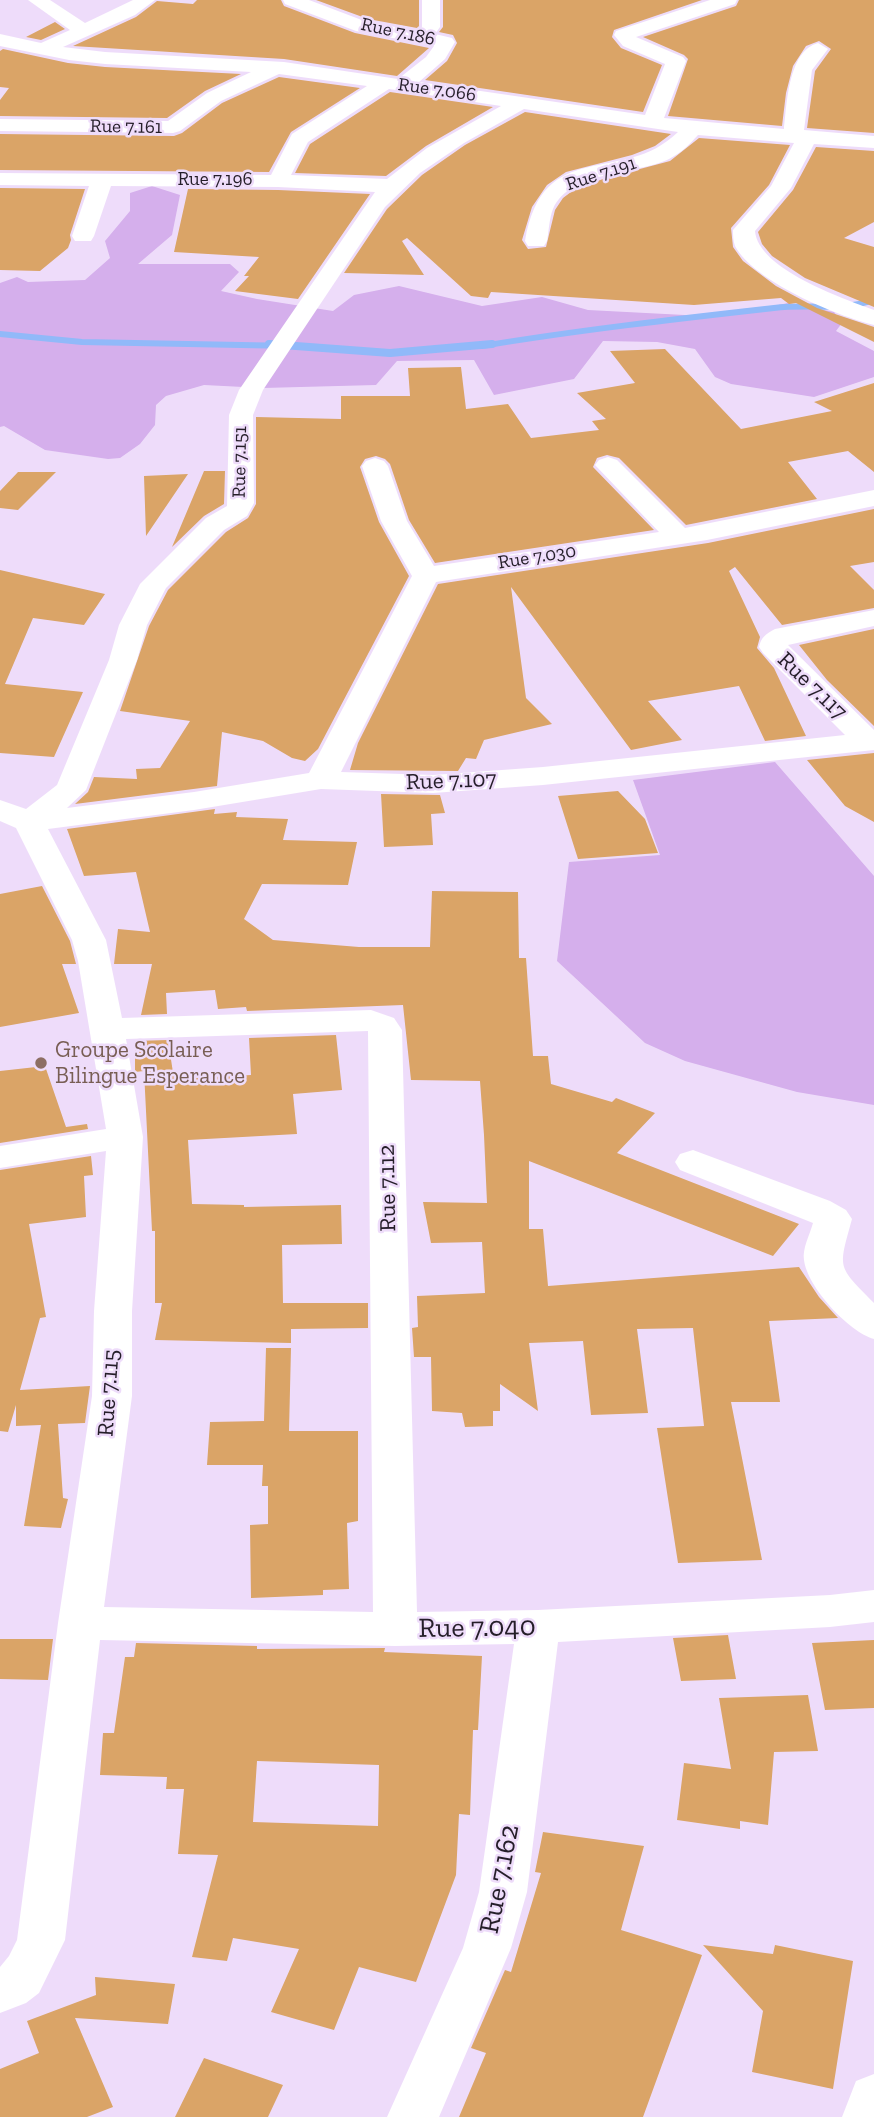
<!DOCTYPE html>
<html>
<head>
<meta charset="utf-8">
<style>
  body { margin:0 }
  canvas { display:block; background:#eedcfa }
</style>
</head>
<body>
<canvas width="874" height="2117"></canvas>
<script>
const g = document.querySelector('canvas').getContext('2d');
g.lineJoin = 'round';
function fillPath(path, color) { g.fillStyle = color; g.fill(path, 'evenodd'); }
function stroke(path, color, width, dash) { g.strokeStyle = color; g.lineWidth = width; g.lineCap = dash ? 'butt' : 'round'; g.setLineDash(dash || []); g.stroke(path); }
function drawText(font, color, halo, rows, align = 'center') {
  g.font = font + ' "Zilla Slab",serif'; g.lineWidth = 5; g.setLineDash([]); g.textBaseline = 'middle'; g.strokeStyle = halo; g.fillStyle = color; for (const [text, x, y, turn = 0] of rows) {
    g.save(); g.translate(x, y); g.rotate((+turn || 0) * Math.PI / 180); g.textAlign = isNaN(turn) ? turn : align; if (halo) g.strokeText(text, 0, 0); g.fillText(text, 0, 0); g.restore();
  }
}
fillPath(new Path2D(`
  M152,186l28,9 -8,40 -34,29h92l9,8 -18,19 36,8 76,12 21,-16 45,-9 83,20 60,-9 46,13 116,6h21l63,-13 46,9 8,11 -6,8 38,20v26l-60,20 -83,-13 -16,-7 -20,-28 -38,-7 -54,-1 -29,38 -80,16 -20,-35 -77,1 -21,24 -113,3 -59,-3 -38,11 -10,9 -1,20 -15,19 -20,14 -12,1 -63,-9 -41,-24 -4,1v-144l17,-6 11,5 57,-2 25,-22 -5,-17 25,-30v-18z
  M775,762l99,114v229l-77,-13 -112,-31 -40,-18 -88,-82 12,-99 91,-7 -27,-75z`), '#d5afec');
stroke(new Path2D(`
  M0,334l82,8 212,4
  M482,346c97,-16 194,-27 292,-38 34,-4 66,3 100,-8`), '#91b9f9', 6);
stroke(new Path2D(`
  M269,344l121,9 102,-9`), '#91b9f9', 8);
fillPath(new Path2D(`
  M197,0h84l3,6 71,27 74,15 -32,28 -113,-17 -211,-13 63,-29 21,-16 36,3z
  M316,0h103v26l-2,2 -49,-9z
  M443,0h259l-88,30 -2,7 9,11 41,17 -19,47 -218,-32 22,-19 10,-18 -4,-8 -14,-3 4,-5z
  M739,0h135v133l-67,-5 8,-57 16,-22 -12,-8 -13,5 -13,20 -7,27 -4,33 -114,-10 20,-57 -4,-4 -41,-18 93,-31z
  M55,22l10,7 -24,11 -15,-3z
  M3,49l65,14 37,4 136,7 -36,17 -38,27 -167,-2v-16l9,-12 -9,-1v-36z
  M279,77l81,11 -69,44 -22,40 -269,-2v-36l174,2 8,-3 40,-30z
  M390,92l103,15 -67,39 -40,30 -91,-3 15,-29z
  M525,112l146,22 -16,12 -23,9 -66,17 -19,13 -15,22 -10,33 6,9 18,-2 9,-37 8,-12 12,-9 31,-11 64,-17 29,-23 91,7 -21,40 -38,43 2,19 10,14 33,25 41,22 57,19v15l-78,-39 -7,1 -8,-6 -87,7 -203,-13 -3,6 -17,-2 -64,-58 -5,3 22,34 -80,-2 43,-64 35,-34 43,-30z
  M816,147l58,4v71l-30,16 30,9v60l-69,-29 -33,-22 -10,-12 -4,-12 35,-42z
  M0,188l85,1 -15,46 1,5 -3,8 -28,23 -40,-1z
  M188,189l90,1 92,4 -72,105 -63,-8 14,-15h-5l15,-19 -85,-5z
  M665,349l76,80 91,-18 -18,-9 60,-19v89l-26,-21 -60,11 29,37 -131,26 -67,-67 -12,-3 -10,3 -4,9 61,63 -219,33 -26,-43 -19,-56 -5,-5 -9,-3 -11,3 -5,8 19,55 30,54 -91,173 -13,12 -13,-3 -29,-17 -41,-9 -5,54 -142,18 13,-12 6,-15 43,2 -1,-10 24,-1 30,-47 -70,-10 29,-85 19,-36 58,-58 22,-14 8,-14v-87l85,2v-23h69l-2,-28 53,-1 5,42 42,-5 23,34 68,-8 -7,-9 14,-2 -29,-26 58,-10 -25,-32z
  M204,471h21l-1,33 -20,12 -32,31z
  M18,472h38l-38,38 -18,-2v-17z
  M188,474l-42,62 -2,-60z
  M874,509v53l-24,4 24,24v18l-92,17 -47,-58 -6,4 31,66 -3,11 17,20 32,68 -41,5 -26,-55 -91,15 34,39 -51,10 -120,-163 15,111 26,26 -68,16 -8,19 -10,-1 -8,13 -108,-1 8,-27 80,-159 270,-41z
  M0,570l105,24 -21,31 -51,-7 -28,66 78,8 -29,65 -54,-4z
  M874,629v97l-47,-46 -28,-35z
  M874,753v69l-29,-16 -38,-46z
  M618,791l27,28 13,34 -80,6 -20,-63z
  M381,794l59,1 5,18 -14,1 2,31 -49,2z
  M215,809l-1,5 23,-2 -1,5 52,2 -5,21 74,2 -9,43 -86,-1 -18,35 29,21 86,7h71l2,-56 86,1 1,66h7l7,98h15l3,28 61,18 4,-4 39,15 -38,40 182,71 -26,32 -244,-95v68h14l5,57 251,-19 20,30 19,21 -69,3 11,81h-49l31,158 -84,3 -21,-135 47,-2 -11,-98 -56,1 11,84 -57,2 -8,-74 -54,2 9,68 -38,-27v27h-7v15l-28,1 -3,-14 -30,-2 -1,-54h-17l-2,-29 6,-1 -1,-31 68,-3 -3,-51 -51,1 -8,-41 64,1 -3,-68 -4,-54 -69,-1 -8,-75 -156,6 -1,-4 -28,2 -3,-19 -49,3 1,21 -26,1 11,-51h-38l4,-35 32,3 -14,-60 -52,4 -17,-47z
  M42,886l28,55 6,23h-14l17,49 -79,14v-133z
  M336,1035l6,55 -49,4 4,40 -109,6 4,64 52,1v2l97,-2 1,39 -60,1 1,58h85v25l-77,1v14l-136,-3 7,-37h-7v-72h-3l-8,-160 -9,1v-31l33,-1 6,39 77,-4 -2,-37z
  M45,1066l21,61 21,-3 1,5 -88,14v-72z
  M91,1156l2,19 -9,1 2,41 -57,7 17,93 -6,1 -20,72 70,-4 -5,37 -27,1 5,74 5,1 -7,29 -37,-2 17,-101 -25,1v-21l-8,27 -8,-1v-261z
  M266,1348h25l-2,83h69v90l-11,2 2,66 -26,1v5l-72,3 -1,-73 18,-1v-38h-6l1,-21h-56l3,-43 54,-1z
  M728,1635l8,44 -55,2 -8,-43z
  M0,1639h53l-5,41 -48,-1z
  M874,1640v68l-49,2 -13,-67z
  M136,1643l121,3v3l128,-1 -1,4 98,4 -4,74h-5l-3,85 -11,-1 -3,61 -40,107 -57,-15 -25,63 -63,-18 28,-63 -66,-11 -6,23 -35,-4 26,-102 -40,-1 6,-65h-18l1,-12 -67,-2 3,-42h11l11,-76h9zM257,1761l122,4 -1,61 -125,-4z
  M808,1695l10,56 -44,1 -6,73 -28,-4v8l-63,-9 7,-57 47,6 -12,-71z
  M543,1832l101,14 -23,84 81,25 -59,162h-184l27,-64 -15,-5 34,-78 6,2 30,-99 -6,-1z
  M703,1945l70,9 2,-9 78,16 -20,128 -81,-17 11,-61z
  M95,1977l80,7 -7,40 -93,-6 38,89 -26,10h-87v-48l39,-16 -12,-32 69,-26z
  M204,2058l79,27 -15,32h-93z`), '#daa467');
fillPath(new Path2D(`
  M28,0h22l35,23 48,-23h22l-20,15 -72,32 42,5 179,10 114,17 28,-22 8,-11 -78,-15 -71,-27 -2,-4h26l58,22 51,9 4,-4v-27h18v27l-5,7 17,4 3,4 -10,17 -26,23 226,33 20,-51 -42,-18 -9,-11 2,-4 94,-31h27l-2,4 -99,33 47,20 3,4 -22,57 120,11c3,-25 4,-78 34,-86l10,6 -16,21 -8,60 70,6v12l-60,-4 -23,44 -36,43c3,38 87,67 119,79v15c-37,-9 -121,-44 -139,-79 -2,-5 -2,-11 -2,-16l38,-44 23,-43 -96,-8c-8,9 -17,18 -29,24 -33,16 -99,11 -116,50 -4,10 -4,22 -6,32l-3,5h-16l-3,-5c18,-106 97,-54 153,-109l-154,-23 -60,34 -44,30 -35,34 -122,183 -10,25 1,88 -7,13 -23,14 -58,58 -19,37 -10,35 -51,130 -19,18 127,-16 115,-19 103,-197 -31,-55 -19,-55 4,-5 9,-3 9,3 4,5 19,55 27,45 225,-34 -64,-67 4,-5 9,-3 9,3 68,68 189,-38v16l-167,34 -271,42 -95,190 92,3 110,-8 302,-32 -82,-82 -4,-6c2,-10 7,-13 16,-18l99,-19v16l-86,19 86,85v20l-331,35 -110,8 -112,-4 -127,21 -146,19 58,111 16,78 249,-8 23,8 8,12 15,582 121,-2 292,-15 44,-5v32l-44,5 -272,15 -31,250 -16,56 -72,169h-52l76,-169 16,-56 35,-248 -119,2 -295,-6 -35,300 -26,53 -13,10 -26,10v-46l9,-11 8,-16 41,-317 34,-227 2,-85 12,-160 -106,17v-22l106,-17 -28,-168 -6,-21 -56,-112 -16,-7v-21l26,9 31,-24 52,-125 10,-35 21,-41 66,-66 21,-12 2,-91 10,-25 136,-198 -97,-5 -167,-1 -17,50 -3,5h-16l-3,-5 17,-50 -89,-1v-12l271,2 21,-41 75,-48 -88,-12 -58,27 -41,30 -7,2 -173,-2v-12l168,2 39,-28 44,-21 -146,-8 -36,-4 -69,-14v-12l41,9 29,-13zM389,89l112,17 -74,42 -40,31 -96,-4 17,-33zM368,1031l5,581 -269,-5 28,-211v-85l11,-174 -17,-98z
  M693,1150l137,51 16,9 6,9c-14,51 -15,46 22,84v36c-25,-7 -67,-52 -70,-79 -2,-11 6,-26 9,-37l-133,-53 -5,-8 5,-8z
  M874,2074v43h-32l14,-36z`), '#fff');
for (const [x, y, r, color] of [
  [41,1063,7,"#8d6e63"]
]) { const dot = new Path2D(); dot.arc(x, y, r, 0, 2 * Math.PI); g.fillStyle = color; g.fill(dot); stroke(dot, '#eedcfa', 2.5); }
drawText('19px', '#251e29', '#eedcfa', [
  ["Rue 7.186",398,32,12],
  ["Rue 7.066",437,90,8],
  ["Rue 7.161",126,127,1],
  ["Rue 7.191",601,174,-18],
  ["Rue 7.196",215,180],
  ["Rue 7.151",240,462,-89],
  ["Rue 7.030",537,557,-9]
]);
drawText('23px', '#251e29', '#eedcfa', [
  ["Rue 7.117",812,686,44],
  ["Rue 7.107",451,781,-2],
  ["Rue 7.112",388,1188,-91],
  ["Rue 7.115",109,1393,-86]
]);
drawText('23px', '#785e54', '#eedcfa', [
  ["Groupe Scolaire",55,1050],
  ["Bilingue Esperance",55,1076]
], 'left');
drawText('28px', '#251e29', '#eedcfa', [
  ["Rue 7.040",477,1628,-1],
  ["Rue 7.162",500,1879,-79]
]);
</script>
</body>
</html>
